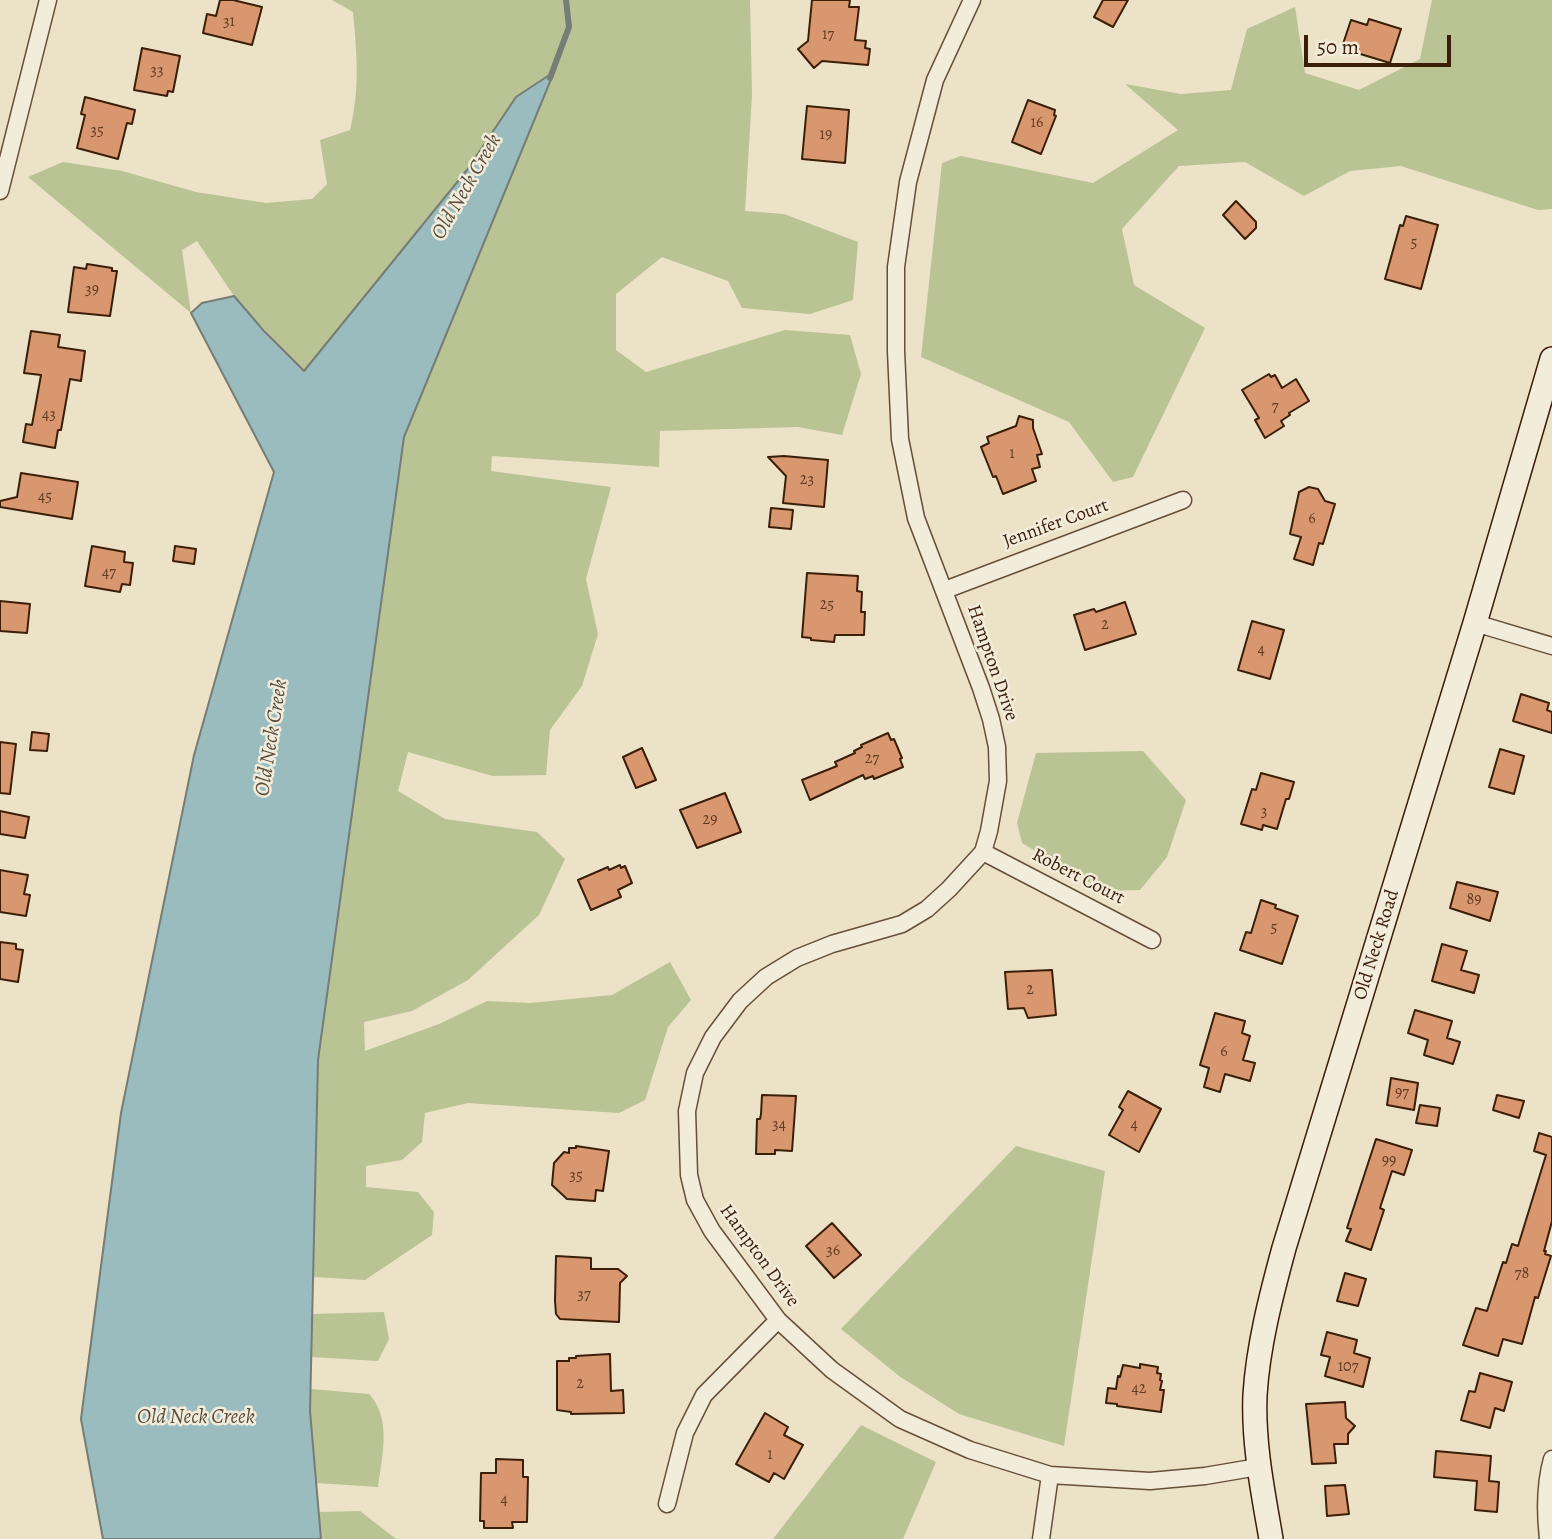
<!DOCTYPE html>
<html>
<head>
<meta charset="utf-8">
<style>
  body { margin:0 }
  #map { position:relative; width:1552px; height:1539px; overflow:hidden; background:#ebe2c8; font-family:Alegreya,serif }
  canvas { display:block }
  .scale { position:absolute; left:1304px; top:35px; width:147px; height:32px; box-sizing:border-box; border:4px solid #3b1e08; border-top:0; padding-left:9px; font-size:21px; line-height:24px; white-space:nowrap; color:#3b1e08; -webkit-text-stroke:5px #f2ecdb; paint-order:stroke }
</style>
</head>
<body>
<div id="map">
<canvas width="1552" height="1539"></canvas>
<div class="scale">50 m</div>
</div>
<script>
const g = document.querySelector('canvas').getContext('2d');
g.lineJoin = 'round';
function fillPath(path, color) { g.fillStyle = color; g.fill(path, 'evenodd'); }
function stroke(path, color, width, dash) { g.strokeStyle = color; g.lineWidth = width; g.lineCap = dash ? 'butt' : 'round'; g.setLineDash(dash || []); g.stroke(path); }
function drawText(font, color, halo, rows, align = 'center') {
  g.font = font + ' Alegreya,serif'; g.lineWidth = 5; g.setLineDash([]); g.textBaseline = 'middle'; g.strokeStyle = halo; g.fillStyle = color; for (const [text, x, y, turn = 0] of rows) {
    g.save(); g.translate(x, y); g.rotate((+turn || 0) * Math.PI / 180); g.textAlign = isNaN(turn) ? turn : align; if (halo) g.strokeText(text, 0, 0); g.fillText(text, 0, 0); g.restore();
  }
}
fillPath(new Path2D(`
  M332,0h418l2,95 -7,116 39,3 74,28 -5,58 -43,14 -68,-6 -14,-27 -66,-24 -46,37v56l30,22 139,-42 65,5 11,39 -19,61 -44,-8 -138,4 -1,36 -167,-11 -1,15 120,16 -25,92 12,55 -16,52 -32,44 -4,45 -53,1 -85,-24 -10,39 47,28 92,13 28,27 -26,56 -71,65 -56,31 -48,11 1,29 74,-27 48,-23 43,2 82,-8 58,-33 21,38 -23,27 -23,73 -26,13 -151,-10 -43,10 -3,29 -20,18 -36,6v21l52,5 16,20 -2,23 -67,45 -52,-3 5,-217 86,-623 149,-364 -37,24 -49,73 -164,202 -69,-76 -37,-55 -15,9 9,63 -163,-136 35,-15 59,9 74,21 70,11 46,-4 15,-15 -7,-44 30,-10c10,-41 7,-75 3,-118z
  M1432,0h120v209l-14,1 -137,-44 -51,5 -46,25 -59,-34 -66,4 -57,63 12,56 71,43 -72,149 -20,5 -44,-60 -148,-65 21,-194 19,-7 132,27 85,-53 -53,-46 56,10 50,-4 16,-61 48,-22 10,66 54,17 61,-31z
  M1143,751l43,49 -19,57 -27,33 -36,1 -82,-48 -5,-20 19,-70z
  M1016,1146l89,25 -41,275 -105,-32 -60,-38 -58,-47z
  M384,1312l5,27 -11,22 -67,-4 1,-43z
  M311,1389l58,5c23,24 13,63 9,93l-62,-4 -6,-72z
  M861,1425l75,37 -33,77h-130z
  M360,1511l36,28h-75l-2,-27z`), '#b9c394');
const water = new Path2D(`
  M554,72l-150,365 -86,623 -8,351 11,128h-218l-22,-120 40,-306 73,-358 80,-283 -83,-159 11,-10 32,-7 30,35 40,40 163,-201 49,-73z`);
fillPath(water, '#9bbcbe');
stroke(water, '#757d75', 2);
stroke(new Path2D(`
  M550,78l19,-51 -3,-27`), '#757d75', 6);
const building = new Path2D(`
  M220,0h13l29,7 -10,38 -49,-12 4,-19 9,2z
  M812,0h38l-1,7h10l-4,33 11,1 -1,7 5,1 -2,16 -46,-4 -8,7 -16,-19 10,-8z
  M1103,0h25l-15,27 -19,-10z
  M1369,19l32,10 -11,34 -33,-10 2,-4 -16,-5 8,-24 16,5z
  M142,48l38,8 -7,36 -5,-1 -1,5 -33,-6z
  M85,97l50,13 -3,14 -5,-1 -9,36 -41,-11 8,-33 -4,-1z
  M1028,100l27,10 -1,5 2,1 -15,38 -29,-12z
  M807,106l42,4 -4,53 -43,-4z
  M1236,201l20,21v6l-11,11 -22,-24z
  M1406,216l32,9 -17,64 -36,-10 15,-54 3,1z
  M87,264l25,4v3h5l-7,45 -42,-4 6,-45 12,2z
  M31,331l29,4 -2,12 27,4 -4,30 -11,-2 -9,51h-3l-3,18 -32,-6 3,-18 6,1 9,-50 -17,-2z
  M1269,374l2,3 4,-2 7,13 14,-9 13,22 -20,12 1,2 -9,6 3,5 -19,12 -10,-18 4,-2 -17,-28z
  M1019,416l14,4v8l9,26 -5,1 3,12 -8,2 4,12 -33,13 -7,-18 -3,1 -12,-30 8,-4 -2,-6 29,-11z
  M784,456l44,4 -4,47 -41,-4 3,-27 -18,-19z
  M21,473l57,9 -6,37 -72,-12v-6l17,-4z
  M1309,487l9,2 7,12 10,3 -12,40 -4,-1 -6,22 -19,-6 7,-22 -11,-3 9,-42z
  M771,508l22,2 -2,19 -22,-2z
  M92,546l33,6 -1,10 9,1 -3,22 -8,-1 -2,8 -35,-6z
  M175,546l21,3 -2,15 -21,-3z
  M807,573l51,3 -1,15 5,1 -1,20h4l-1,23h-29l-1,7 -23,-2v-2l-9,-1z
  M0,601l30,3 -3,29 -27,-2z
  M1125,602l11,32 -51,16 -11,-35 20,-6 2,3z
  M1252,621l32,9 -14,49 -32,-9z
  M1521,694l28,9 -2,7 5,2v21l-39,-12z
  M32,732l17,2 -2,17 -17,-1z
  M888,733l3,7 3,-1 8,19 -2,1 3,8 -29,12 -1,-3 -8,3 -2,-4 -53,25 -8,-20 35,-14 -2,-4 20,-9 -1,-2 8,-4 -1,-2z
  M0,742l16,2 -6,50 -10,-1z
  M642,748l14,32 -20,8 -13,-31z
  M1500,749l24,7 -10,38 -25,-7z
  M1261,773l33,9 -5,17h-3l-9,30 -14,-4 -1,5 -21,-6 11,-35 4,1z
  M725,793l16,39 -44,16 -17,-38z
  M0,811l29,6 -4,21 -25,-4z
  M620,865l1,3 4,-2 7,17 -14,7 3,7 -30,13 -13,-30 30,-13 1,3z
  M0,870l28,5 -4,19 6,1 -4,21 -26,-4z
  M1457,882l41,10 -8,29 -40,-13z
  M1261,900l15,5 -1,3 23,8 -16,48 -42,-14 6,-18 5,1z
  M0,942l16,2v5l7,1 -5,32 -18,-3z
  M1442,944l25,7 -6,19 18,5 -5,18 -42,-12z
  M1052,970l4,45 -28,3 -4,-10 -16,1 -3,-37z
  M1415,1010l37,11 -5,17 13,4 -7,22 -29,-9 4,-15 -20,-7z
  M1215,1013l30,8 -3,12 8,3 -7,24 12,3 -5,18 -25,-7 -5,18 -16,-5 5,-19 -9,-3z
  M1391,1078l27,5 -4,27 -27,-5z
  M1128,1091l33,18 -22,43 -30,-17 14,-25 -4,-3z
  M762,1095l34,1 -4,55 -17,-1v4h-19l1,-35h3l1,-5z
  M1497,1095l27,6 -5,17 -26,-8z
  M1420,1105l20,3 -3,18 -21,-3z
  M1539,1133l13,4v84l-8,30h2l-1,3 6,2 -13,42 -3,-1 -13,47 -19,-5 -5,17 -35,-11 13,-37 11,3 16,-49 3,1 6,-19 6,2 28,-91 -12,-4z
  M1376,1139l36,11 -8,25 -12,-4 -12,37 4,2 -13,40 -25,-9 5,-12 -4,-1z
  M576,1146l33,5 -6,40 -7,-1 -1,11 -28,-2 -15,-14 2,-22 10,-11 5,1v-5h7z
  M832,1223l29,32 -27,23 -28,-32z
  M556,1256l35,2v11h27l9,7 -7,7 -1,39 -59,-3 -4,-5 -1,-13z
  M1345,1273l21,6 -8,27 -21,-5z
  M1327,1332l30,8 -3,13 16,5 -7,29 -38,-11 5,-19 -9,-2z
  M610,1354l1,37 12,-1 1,23 -53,1v-2l-14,-2v-49h12v-3h7v-2z
  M1140,1364l18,3 -1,6 4,1 -1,6 2,1 -2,9h4l-3,22 -44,-6v-2l-11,-1 2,-15 8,1 2,-13 2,1 3,-12 17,3z
  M1480,1373l32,9 -8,29 -9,-3 -5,20 -29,-8 8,-29 6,1z
  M1345,1402l1,16 9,8 -7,8v10h-14l2,19 -24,1 -6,-60z
  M765,1413l23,14 -4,8 19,10 -19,34 -10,-6 -5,9 -33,-18z
  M1436,1451l55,5 -2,25 10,1 -2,30 -22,-2 2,-29 -43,-4z
  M496,1459l27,1v17h5l-1,45h-15l1,6h-29v-7h-4l1,-48h15z
  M1345,1485l4,29 -22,2 -2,-30z`);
fillPath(building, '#d99770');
stroke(building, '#3b1e08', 2);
const street = new Path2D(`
  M972,0l-37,80 -27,102 -12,85v84l4,88 16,79 65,170 10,31 6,28 1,34 -9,50 -6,21 -34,37 -22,20 -25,15 -70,20 -35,14 -31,19 -26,24 -27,36 -18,36 -8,38 2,64 6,25 17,31 66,89 54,50 68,49 70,31 80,25 100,6 55,-5 53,-9
  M0,191l48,-191
  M945,590l238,-90
  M1475,623l77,23
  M983,852l169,88
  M667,1504l18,-71 19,-38 74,-75
  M1041,1539l9,-64
  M1548,1539c-3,-27 -3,-55 4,-80`);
const secondary = new Path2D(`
  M1271,1539c-8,-47 -18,-95 -16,-144 3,-49 16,-99 29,-147l191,-625 77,-264`);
stroke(street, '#674f38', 19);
stroke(secondary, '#3b1e08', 26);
stroke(street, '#f2ecdb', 16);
stroke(secondary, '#f2ecdb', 23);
drawText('16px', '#623c22', null, [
  ["31",229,22],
  ["17",828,35],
  ["33",157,71],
  ["16",1037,123],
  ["35",97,131],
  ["19",826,135],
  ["5",1414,243],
  ["39",92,290],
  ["7",1275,407],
  ["43",49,415],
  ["1",1012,454],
  ["23",807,480],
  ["45",45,497],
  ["6",1312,519],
  ["47",109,573],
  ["25",827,605],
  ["2",1105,625],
  ["4",1261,650],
  ["27",872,759],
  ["3",1264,812],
  ["29",710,820],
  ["89",1474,900],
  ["5",1274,928],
  ["2",1030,990],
  ["6",1224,1052],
  ["97",1402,1093],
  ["34",779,1125],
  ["4",1134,1125],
  ["99",1389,1161],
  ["35",576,1176],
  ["36",833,1251],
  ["78",1522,1274],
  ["37",584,1295],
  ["107",1348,1367],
  ["2",580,1384],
  ["42",1139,1389],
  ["1",770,1455],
  ["4",504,1500]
]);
drawText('19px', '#3b1e08', '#f2ecdb', [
  ["Jennifer Court",1056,524,-20],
  ["Hampton Drive",992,663,71],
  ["Robert Court",1078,877,27],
  ["Old Neck Road",1377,945,-73],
  ["Hampton Drive",759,1256,54]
]);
drawText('italic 21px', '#584d3f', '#f2ecdb', [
  ["Old Neck Creek",467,187,-60],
  ["Old Neck Creek",272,738,-81],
  ["Old Neck Creek",196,1418]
]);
</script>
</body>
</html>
